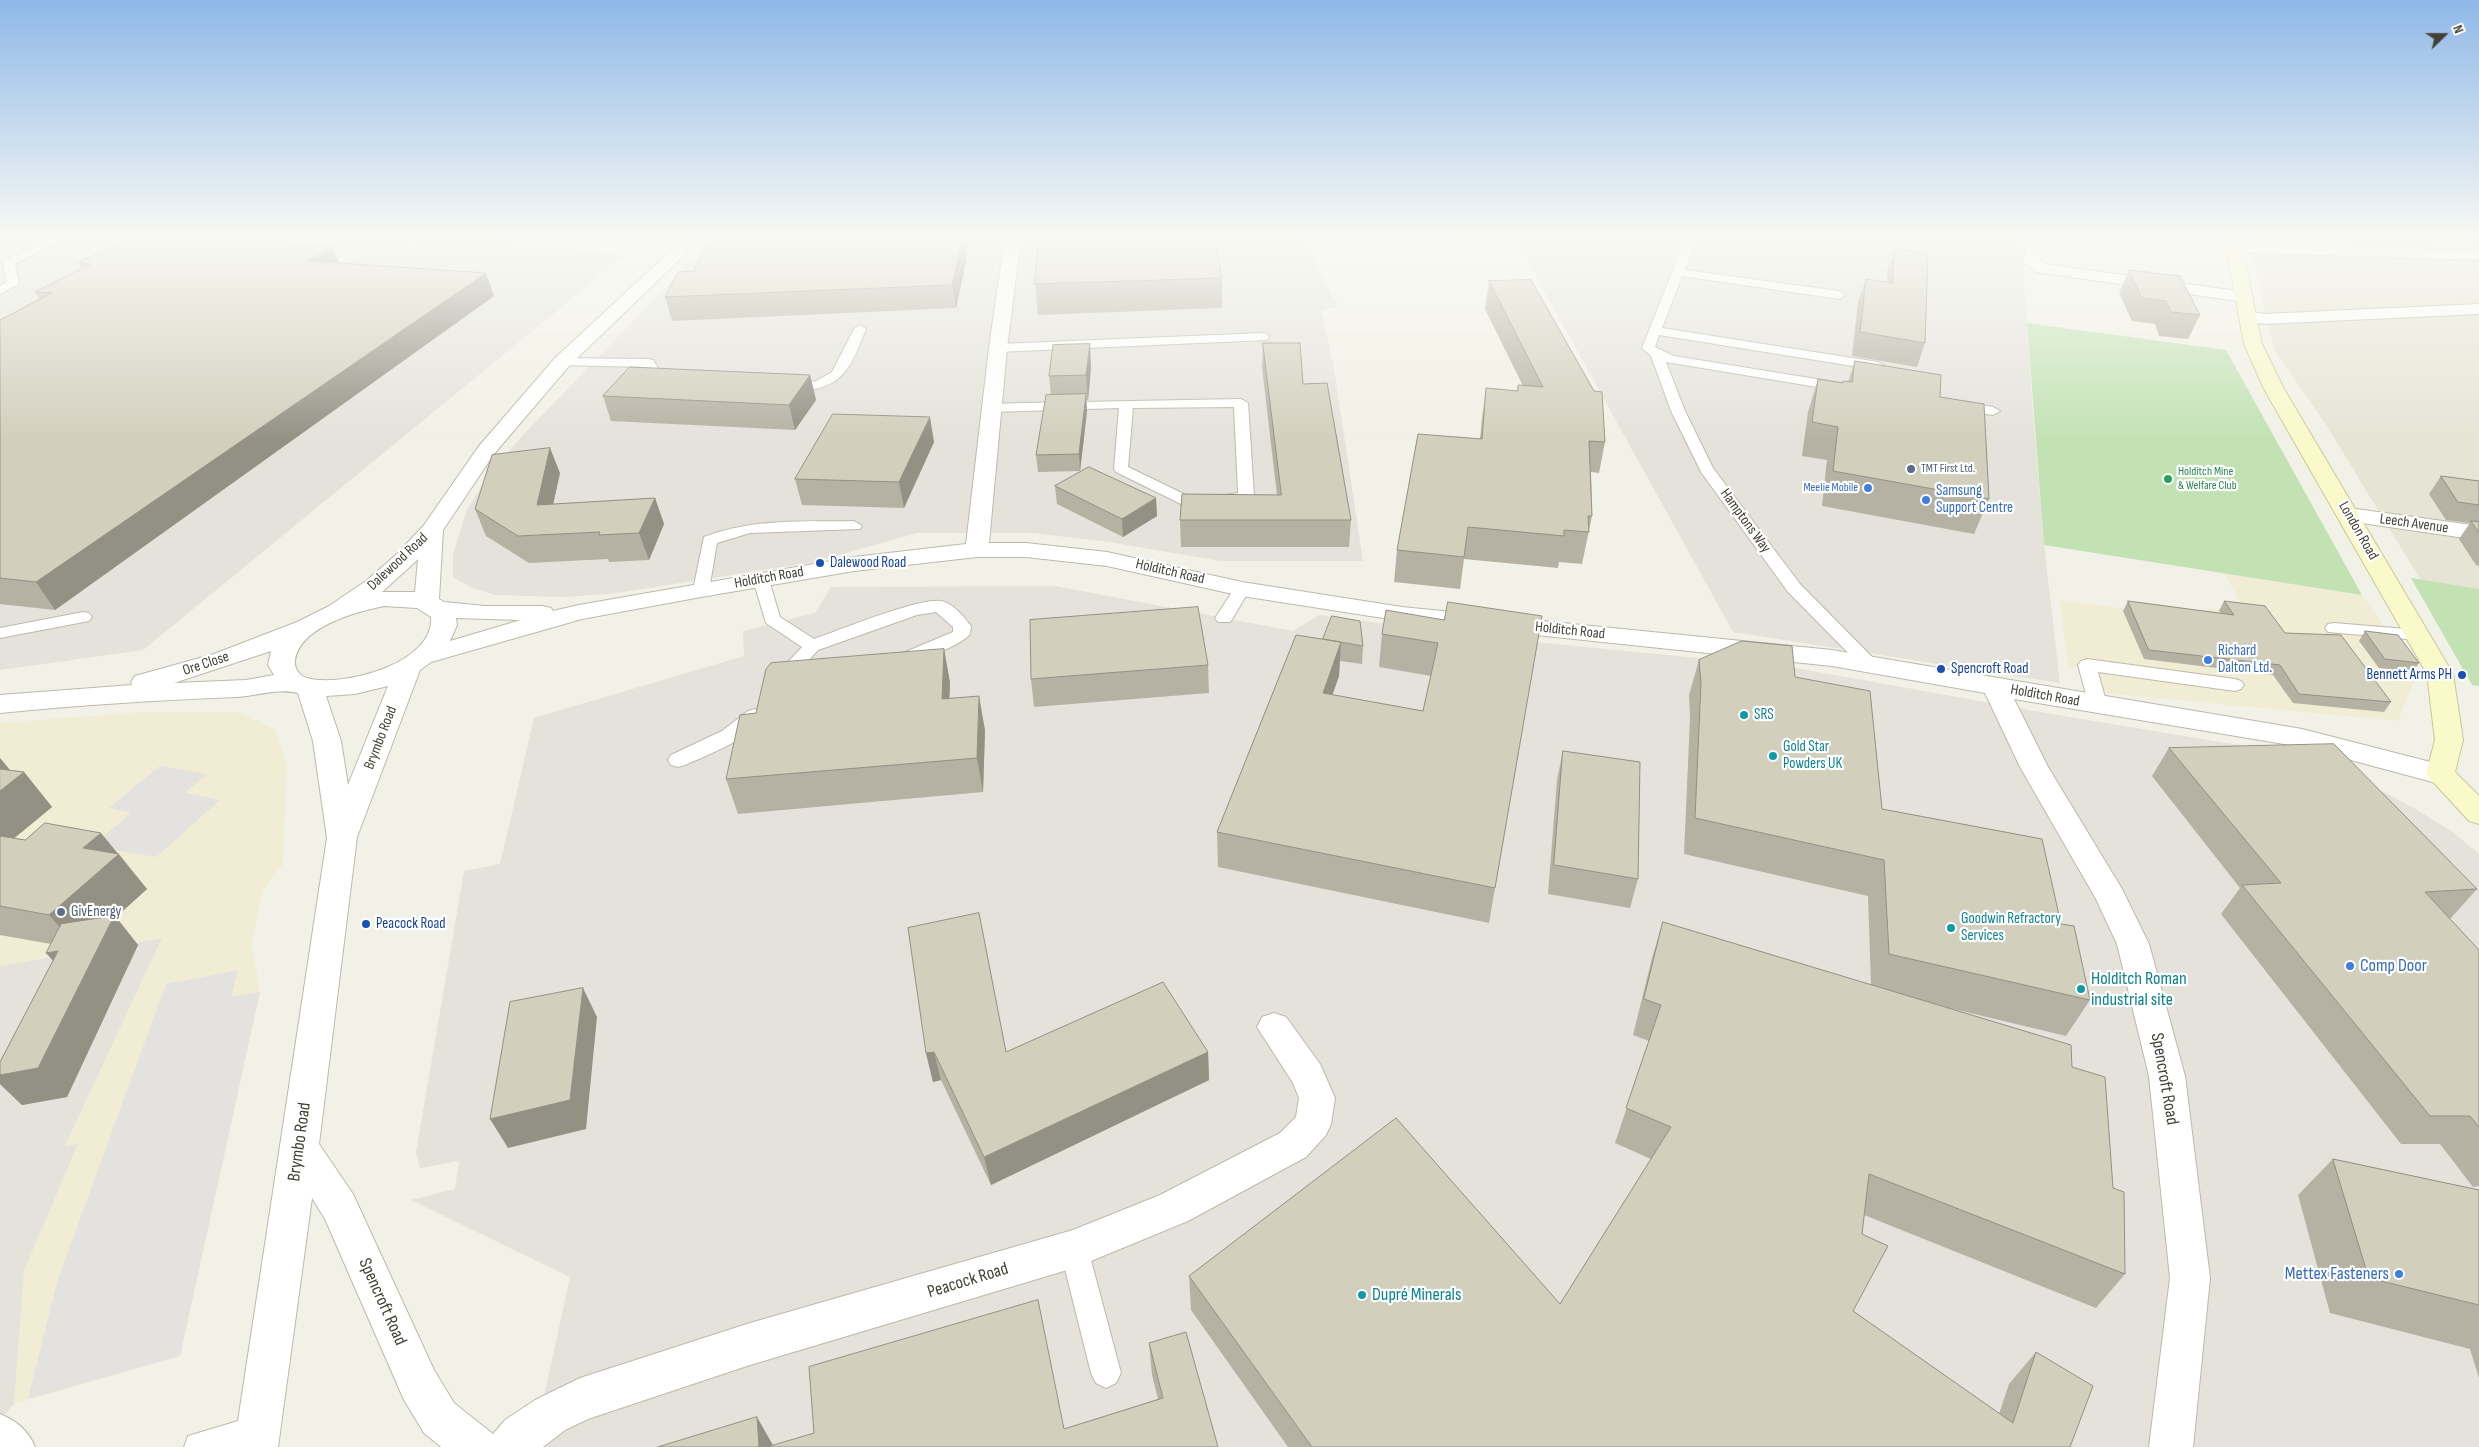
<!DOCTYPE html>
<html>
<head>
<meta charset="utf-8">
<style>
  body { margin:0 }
  #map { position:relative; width:2479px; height:1447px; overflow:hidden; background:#f1f1e7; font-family:"Sofia Sans Condensed",sans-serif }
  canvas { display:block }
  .north { position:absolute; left:2419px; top:10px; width:50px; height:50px; -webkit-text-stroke:4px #fff; paint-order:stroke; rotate:68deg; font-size:14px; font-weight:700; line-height:20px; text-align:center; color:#444237 }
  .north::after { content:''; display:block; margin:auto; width:18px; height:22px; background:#444237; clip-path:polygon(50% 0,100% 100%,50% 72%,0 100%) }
</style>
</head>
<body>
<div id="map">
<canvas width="2479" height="1447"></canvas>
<div class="north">N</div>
</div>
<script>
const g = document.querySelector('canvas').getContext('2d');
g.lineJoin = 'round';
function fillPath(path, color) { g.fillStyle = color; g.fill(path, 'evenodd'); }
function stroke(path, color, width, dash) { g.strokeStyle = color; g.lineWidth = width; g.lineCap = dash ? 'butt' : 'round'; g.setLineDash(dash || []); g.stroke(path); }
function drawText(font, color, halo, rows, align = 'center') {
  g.font = font + ' "Sofia Sans Condensed",sans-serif'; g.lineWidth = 4.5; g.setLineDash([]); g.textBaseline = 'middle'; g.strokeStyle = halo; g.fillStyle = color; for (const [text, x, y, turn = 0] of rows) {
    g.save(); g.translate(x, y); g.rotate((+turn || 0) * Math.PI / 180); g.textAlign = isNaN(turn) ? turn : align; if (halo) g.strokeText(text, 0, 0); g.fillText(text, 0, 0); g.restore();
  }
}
fillPath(new Path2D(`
  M2248,237h231v353l-57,-8 -97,-159 -51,-73z`), '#e5e4d5');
fillPath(new Path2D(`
  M2224,572l138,23 55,78 -19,48 -294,-28 -5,-14 -20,-12 -11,-1 -8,-66 152,20 2,-1 -8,-11 39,3z
  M143,712h95l36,17 13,35 -4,100 -20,26 -6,27 -5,28 8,47 -80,364 -166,48 10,-132 53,-128 -12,2 97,-208 -162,28v-243z`), '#f1ecd4');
fillPath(new Path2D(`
  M0,237h487l137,19 -481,394 -143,20z
  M714,237h588l36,70 -17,3 12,52 30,199h-143l-110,-19 -78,-9h-115l-103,29 -204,32 -47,3 -68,-2 -23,-7 -19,-11v-22l13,-43 22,-37 38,-43z
  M1325,237h698v31l10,145 11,132 16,138 -327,-51 -217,-392z
  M1055,586l238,45 26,-16 175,23 296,29 273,49 182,30 105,31 32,14 37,20 35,22 25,21v593h-1946l37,-170 -159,-77 44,-11 4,-28 -39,7 -4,-15 48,-282 36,-7 34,-146 210,-62 -1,-25 72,-18 16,-26z
  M162,938l-97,208 13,-2 -54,127 -10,133 -14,15v-453z`), '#e4e2db');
fillPath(new Path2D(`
  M2027,323l199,27 136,245 -318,-50z
  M2411,578l68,11v97l-7,-1z`), '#c2e2b4');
fillPath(new Path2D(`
  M160,766l47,8 -22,19 35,7 -64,57 -64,-11 39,-33 -22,-5z
  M238,970l-7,27 29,-5 -80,364 -152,43 30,-120 108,-295z`), '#e3e2de');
const service = new Path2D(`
  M54,237h14l-53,27 4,20 -19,10v-8l7,-4 -4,-19 2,-2z
  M413,237h13l-12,8 -6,-3z
  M1686,237h11l-12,33 154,21 6,4 -6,4 -157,-23 -20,52 216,34 7,4 -7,4 -219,-35 -4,12 19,9 167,27 7,4 -7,4 -175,-29 19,49 28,57 87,116 75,76 3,4 -3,4h-12l-75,-76 -87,-120 -30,-61 -20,-55 -9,-8z
  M860,325l6,4c-13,31 -18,54 -55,61 -9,1 -19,3 -28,1l-2,-3 2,-3 33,-4 16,-9 22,-43z
  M1263,333l4,1 2,3 -2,3 -269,12 -6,-4 6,-4z
  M562,358l86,1 5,1 12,19 10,4 -7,4 -12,-2 -12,-18 -87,-2 -1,-3 1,-3z
  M1241,399l7,4 6,93 -3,3 -26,6h-42l-67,-33 -2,-3 5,-61 -127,4 -7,-4 7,-4 31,-1zM1234,407l4,86 -13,2h-39l-58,-28 5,-59z
  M1960,402l33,5 7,4 -7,4 -38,-6 -2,-3z
  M854,521l8,5 -2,3 -110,4 -33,10 -8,47 -2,4h-12l-2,-4 11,-53c49,-19 99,-15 150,-16z
  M761,575l6,2 2,3 11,37 34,22c27,-9 103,-41 127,-38 12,2 23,16 30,25l-1,8c-8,11 -59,32 -72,29l-3,-4 3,-4 55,-23v-5l-17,-15 -19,3 -99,35 -30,33h-12l-3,-4 3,-4 26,-28 -36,-24 -13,-43 2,-3z
  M1242,584l6,1 2,4 -17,29 -3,4h-12l-3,-4 19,-29 2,-4z
  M83,612l6,1 3,4 -3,4 -89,17v-10z
  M2334,623l84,7 6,1 3,4 -3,4 -6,1 -90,-8 -3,-4 3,-4z
  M2087,659l148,20 6,2 3,4 -3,4 -6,2 -137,-19 9,33 -2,4 -7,2 -7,-2 -2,-4 -11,-40 3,-4z
  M755,709l7,2 2,4c-16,26 -53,38 -79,50l-7,2 -7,-2 -3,-5 3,-5 51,-24 26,-20z
  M1074,1236l10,4 4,9 33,124 -5,10 -10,5 -10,-5 -5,-10 -31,-124 4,-9z
  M0,1414c15,6 29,17 35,33h-35z
  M258,1415l11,4 4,11 -4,11 -18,6h-67l4,-11z`);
const minor = new Path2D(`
  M629,237h74l-134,129 -75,88 -51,76 -4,69 5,3 41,4h57l9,2 2,3 26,-6 275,-48 112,-13 23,-196 16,-111h16l-14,111 -18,195h37l81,9 135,30 160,25 430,43 470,79 148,38 4,7 -4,7 -10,3 -138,-37 -288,-48 34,68 74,122 27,55 36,132 25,202 -17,169h-44l21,-169 -21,-202 -32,-132 -21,-45 -76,-132 -35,-74 -153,-27 -430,-45 -160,-25 -135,-30 -81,-9h-49l-123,14 -153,26 -119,22 -151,43 -11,8 -63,167 -38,307 34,50 81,176 20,33 39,31 12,-14 30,-20 45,-22 170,-55 323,-93 87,-35 120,-62 16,-16 3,-19 -6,-15 -36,-56 5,-10 12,-4 12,4 34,47 15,34 -4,26 -5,11 -20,22 -118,64 -114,47 -324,97 -162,54 -23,11 -22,17h-102l-17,-14 -20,-33 -79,-181 -13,-21 -34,249h-44l93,-609 -14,-97 -15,-48c-20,-5 -41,3 -61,4 -79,3 -158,8 -237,16v-18l132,-10 -1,-3 4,-6 79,-22 83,-32 32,-16 37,-25 32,-28 26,-28 55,-79 76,-88 122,-113 -40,-3zM418,559l-3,33h-33l32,-29zM384,606l33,2 14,9c4,46 -88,71 -124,61 -7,-2 -13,-9 -12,-17 4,-34 60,-49 89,-55zM456,618l65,2 -71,21 7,-16zM271,651l-3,14 6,10 -28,5 -72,3zM388,686l-40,99 -7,-44 -15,-45 29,-2z
  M2028,237h16l-4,24 6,3 198,28 6,1 3,4 -3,4 -6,1 -208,-30 -13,-9z
  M2234,244l245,6v10l-251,-8 -2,-3 2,-3z
  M2479,304v10l-215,10 -22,-4 -3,-4 3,-4 6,-1 16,3z
  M2349,508l130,18v14l-138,-20 -3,-5 3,-5z`);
const secondary = new Path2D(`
  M2224,237h16l22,107 22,45 169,285 10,66 -8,32 24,24v28l-10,-3 -43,-47 9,-34 -8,-66 -163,-285 -20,-45z`);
stroke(service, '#bcbaaa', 2);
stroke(minor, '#bcbaaa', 2);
stroke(secondary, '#c9c899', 2);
fillPath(service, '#fff');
fillPath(minor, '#fff');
fillPath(secondary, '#f9f9ca');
fillPath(new Path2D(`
  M332,247l7,16 155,33 -439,314 -55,-6v-284l40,-20 -5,-8 47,-23 -3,-6z
  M1895,249l30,94 -8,24 -65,-11 6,-54 8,-23 21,3v-11z
  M966,262l-10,46 -284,13 -7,-24z
  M2129,270l71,45 -12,24 -29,-3 -4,-12 -23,-3 -13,-28z
  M1222,278v30l-184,7 -3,-31z
  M1489,281l116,161 -6,31 -8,-1 1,44 -10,48 -23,-2 -1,6 -94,-9 -4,30 -66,-7 3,-32 83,-111 2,-21 4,-30 31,3 1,-6 5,1 -38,-77z
  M1263,343l40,41 48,136 -2,27h-168l-1,-27 97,-25 -15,-128z
  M1855,361l85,36 49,102 -15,35 -152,-28 5,-46 -25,-4 6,-44 10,-33 25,4 5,-1z
  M1091,368l-3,32h-2l1,11 -7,60 -42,1 -2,-17 15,-60 -2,-19z
  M810,375l6,25 -21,30 -184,-9 -8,-25z
  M934,442l-30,66 -102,-3 -7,-26z
  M560,473l-7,31 102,-6 9,26 -15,36 -40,2 -1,-3 -79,4 -43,-27 -11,-27z
  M2441,476l38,5v85l-3,-1 -17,-26 11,-16 -24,-3 -17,-26z
  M1055,486l101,12 1,18 -34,21 -66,-33z
  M2128,601l93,12 -2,-2 5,-10 61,32 106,69 -7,10 -91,-9 -20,-28 -129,-16 -21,-48z
  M1444,620l51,268 -6,35 -271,-56 -1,-35 79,-197 67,11 -1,18 -22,-3 -1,15 -7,19 91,16 8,-35 -52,-9 3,-33z
  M2365,631l54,32 -7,10 -33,-5 -20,-27z
  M944,649l6,34 -1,15 36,32 -2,62 -245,22 -12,-35z
  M1699,660l96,17 87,132 179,115 29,76 -24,36 -117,-28 123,59 41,121 12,86 -29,34 -232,-93 -11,96 146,103 10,-30 27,-32 34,95h-782l-97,-137 -2,-34 371,28 91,-145 -36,-16 34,-102 -16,-6 19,-77 11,-36 208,63 -3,-89 -184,-42 6,-136 -1,-23z
  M1208,665l1,28 -175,14 -3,-28z
  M2169,748l308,141 -26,29h-2l30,32v236l-6,1 -33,-43h-39l-180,-230 19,-26 -88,-112z
  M1563,751l75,128 -8,29 -82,-14 9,-114z
  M0,758l10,12 14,2 28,35 -38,31 105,16 28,35 -31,28 22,28 -71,152 -45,8 -22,-21v-22l53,-101 -2,-17 -51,-9z
  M1006,1052h202l1,28 -218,105 -50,-105 -8,2 -7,-29z
  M2333,1159l146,31v188l-9,-29 -140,-36 -32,-118z
  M1149,1343l69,104 -445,-2 291,-16 94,-30 -6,-24z`), '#b5b2a3');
fillPath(new Path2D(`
  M963,237h6l-3,25 -10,46 -4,-23z
  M332,247l10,23 -34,-9z
  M486,273l8,23 -439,314 -19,-28z
  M1090,344l1,24 -3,32 -2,-25z
  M810,375l6,25 -21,30 -6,-25z
  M1086,394l1,17 -7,60 -1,-17z
  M930,417l4,25 -30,66 -5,-26z
  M550,448l10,25 -13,59 -10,-27z
  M655,498l9,26 -15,36 -10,-27z
  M1156,498l1,18 -34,21 -1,-18z
  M1341,642l-2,34 -18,52 2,-35z
  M944,649l6,34 -2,50 -6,-34z
  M979,696l6,34 -2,62 -6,-34z
  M0,758l13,16 -13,10z
  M24,772l28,35 -52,43v-59z
  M101,833l46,56 -31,28 22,28 -71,152 -45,8 -22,-21v-9l38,-7 44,-87 -10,1 -26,-29 12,-2 25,28 28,-58 -31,29 -31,-35 52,-45 -18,-22z
  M583,988l14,29 -11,112 -78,19 -18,-29z
  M934,1052l7,28 -8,2 -7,-29z
  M1208,1052l1,28 -218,105 -7,-28z
  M757,1417l17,30h-15z`), '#939184');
const building = new Path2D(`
  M131,237h64l137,10 -24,14 178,12 -450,309 -36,-4v-258l52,-27 -17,-1 56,-28 -12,-1z
  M712,237h251l-11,48 -287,12 13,-25 15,-1z
  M1039,237h175l8,41 -187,6z
  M1895,249l33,4 -3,90 -65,-11 6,-53 26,4z
  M2129,270l51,6 20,39 -29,-3 -5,-11 -24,-3z
  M1531,280l63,111 8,1 3,50 -16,-1 3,75h-4l1,16 -25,-2v6l-96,-9 -4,30 -67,-7 21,-116 64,5 4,-51 32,3v-6l25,2 -54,-106z
  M1263,343h37l3,41 24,-1 24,137h-171l2,-26 99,1z
  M1090,344l-4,31 -37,1 4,-31z
  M1855,361l86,14 -1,22 44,7 5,95 -156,-28 5,-44 -26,-5 6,-43 25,4v-2l9,1z
  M630,367l180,8 -21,30 -186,-9z
  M1086,394l-7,60 -43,1 10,-60z
  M833,414l97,3 -31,65 -104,-3z
  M550,448l-13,57 118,-7 -16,35 -40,2 1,-3 -82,4 -43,-27 17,-54z
  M1089,467l67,31 -34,21 -67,-33z
  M2441,476l38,5v24l-21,-3z
  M2471,521l8,1v10z
  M2128,601l106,14 -10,-14 41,5 20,27 56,2 50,67 -92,-8 -19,-29 -131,-15z
  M1448,602l94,14 -47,272 -278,-56 79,-197 45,7 -18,51 100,18 15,-68 -56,-9 4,-24 58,10z
  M1198,607l10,58 -177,14 -1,-59z
  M1332,616l28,5 3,25 -40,-7z
  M2365,631l33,4 21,28 -34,-4z
  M1742,641l50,5 3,31 75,14 12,118 160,30 19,85 13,2 16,74 -201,-46 -5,-94 -189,-42 6,-135 -2,-23z
  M944,649l-2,50 37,-3 -2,62 -251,21 14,-64 16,-2 10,-44 5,-6z
  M2334,744l143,145 -52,3 54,58v177l-9,-11h-40l-188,-231 39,-2 -112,-135z
  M1563,751l77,11 -2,117 -84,-14z
  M0,769l24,3 -24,19z
  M45,823l56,10 -18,15 36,6 -70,61 -49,-9v-70l25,4z
  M979,913l27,139 157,-70 45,70 -224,105 -50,-105 -8,1 -18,-125z
  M114,916l-76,152 -38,7v-13l58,-111 -12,2 15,-29z
  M1663,922l408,123 1,22 33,10 8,111 11,4 1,82 -256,-100 -7,60 26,12 -35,65 160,112 23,-71 57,34 -23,61h-758l-123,-171 207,-158 164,186 111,-177 -45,-19 35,-103 -17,-6z
  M583,988l-13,112 -80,19 20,-117z
  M2333,1159l146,31v115l-110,-27z
  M1038,1300l26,129 99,-31 -14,-55 37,-11 32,115h-451l47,-14 -5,-66z
  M757,1417l2,30h-101z`);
fillPath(building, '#d2cfbd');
stroke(building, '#939184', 1);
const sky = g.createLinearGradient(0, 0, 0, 440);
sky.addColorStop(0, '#8fb8e8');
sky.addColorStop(0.54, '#f9f9f4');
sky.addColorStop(1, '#f9f9f400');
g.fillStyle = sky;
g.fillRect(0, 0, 2479, 440);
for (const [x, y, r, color] of [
  [1911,469,5,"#5c6f8a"],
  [2168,479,5,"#2e9e5b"],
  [1868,488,5,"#3f7fe0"],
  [1926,500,5,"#3f7fe0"],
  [820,563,5,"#1a4fb4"],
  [2208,660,5,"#3f7fe0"],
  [1941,669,5,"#1a4fb4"],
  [2462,675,5,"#1a4fb4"],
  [1744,715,5,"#0f9aa8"],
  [1773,756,5,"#0f9aa8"],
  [61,912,5,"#5c6f8a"],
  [366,924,5,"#1a4fb4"],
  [1951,928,5,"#0f9aa8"],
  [2350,966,5,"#3f7fe0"],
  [2081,989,5,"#0f9aa8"],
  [2399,1274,5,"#3f7fe0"],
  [1362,1295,5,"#0f9aa8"]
]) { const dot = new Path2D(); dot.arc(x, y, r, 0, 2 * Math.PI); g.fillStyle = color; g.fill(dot); stroke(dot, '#fff', 2); }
drawText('12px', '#4e5e75', '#fff', [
  ["TMT First Ltd.",1921,469]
], 'left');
drawText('12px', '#27864d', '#fff', [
  ["Holditch Mine",2178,472],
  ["& Welfare Club",2178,486]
], 'left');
drawText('12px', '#366cbe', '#fff', [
  ["Meelie Mobile",1858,488]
], 'right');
drawText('15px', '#366cbe', '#fff', [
  ["Samsung",1936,491],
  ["Support Centre",1936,508],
  ["Richard",2218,651],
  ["Dalton Ltd.",2218,668]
], 'left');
drawText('15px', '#444237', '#fff', [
  ["Hamptons Way",1745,521,54],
  ["Leech Avenue",2414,524,8],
  ["London Road",2358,531,60],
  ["Dalewood Road",398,562,-43],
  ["Holditch Road",1170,572,13],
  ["Holditch Road",769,578,-10],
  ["Holditch Road",1570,631,6],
  ["Ore Close",206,664,-18],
  ["Holditch Road",2045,696,10],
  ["Brymbo Road",381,738,-69]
]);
drawText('15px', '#164399', '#fff', [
  ["Dalewood Road",830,563],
  ["Spencroft Road",1951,669],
  ["Bennett Arms PH",2452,675,"right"],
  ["Peacock Road",376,924]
], 'left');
drawText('15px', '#0d838f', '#fff', [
  ["SRS",1754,715],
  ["Gold Star",1783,747],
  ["Powders UK",1783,764],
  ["Goodwin Refractory",1961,919],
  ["Services",1961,936]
], 'left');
drawText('15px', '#4e5e75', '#fff', [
  ["GivEnergy",71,912]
], 'left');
drawText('18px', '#366cbe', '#fff', [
  ["Comp Door",2360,966],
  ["Mettex Fasteners",2389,1274,"right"]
], 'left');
drawText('18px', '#0d838f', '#fff', [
  ["Holditch Roman",2091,979],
  ["industrial site",2091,1000],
  ["Dupré Minerals",1372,1295]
], 'left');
drawText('18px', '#444237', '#fff', [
  ["Spencroft Road",2164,1079,80],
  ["Brymbo Road",300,1142,-82],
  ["Peacock Road",968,1281,-17],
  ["Spencroft Road",382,1302,66]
]);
</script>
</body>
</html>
